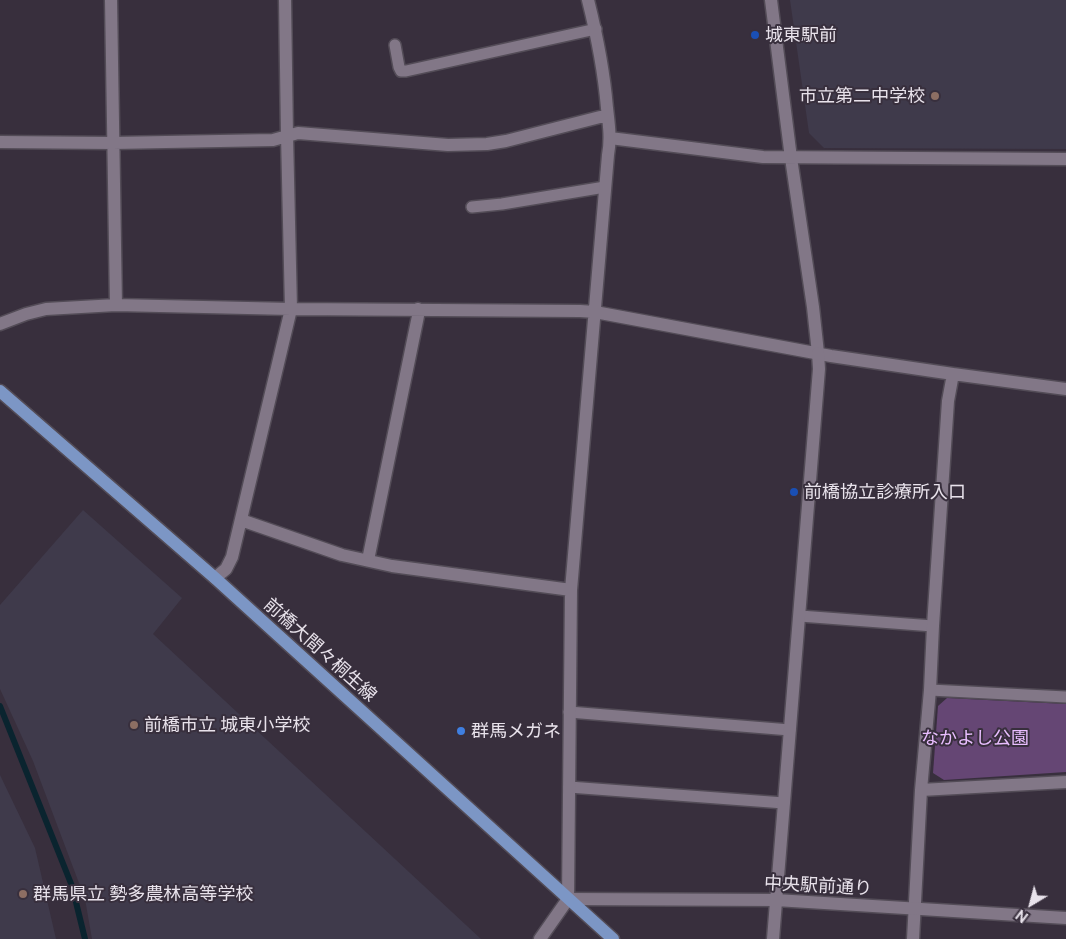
<!DOCTYPE html>
<html>
<head>
<meta charset="utf-8">
<style>
  body { margin:0 }
  #map { position:relative; width:1066px; height:939px; overflow:hidden; background:#382f3d; font-family:"Public Sans",sans-serif }
  canvas { display:block }
  .north { position:absolute; left:1006px; top:879px; width:50px; height:50px; -webkit-text-stroke:4px #382f3d; paint-order:stroke; rotate:217deg; font-size:14px; font-weight:700; line-height:20px; text-align:center; color:#e8e2eb }
  .north::after { content:''; display:block; margin:auto; width:18px; height:22px; background:#e8e2eb; clip-path:polygon(50% 0,100% 100%,50% 72%,0 100%) }
</style>
</head>
<body>
<div id="map">
<canvas width="1066" height="939"></canvas>
<div class="north">N</div>
</div>
<script>
const g = document.querySelector('canvas').getContext('2d');
g.lineJoin = 'round';
function fillPath(path, color) { g.fillStyle = color; g.fill(path, 'evenodd'); }
function stroke(path, color, width, dash) { g.strokeStyle = color; g.lineWidth = width; g.lineCap = dash ? 'butt' : 'round'; g.setLineDash(dash || []); g.stroke(path); }
function drawText(font, color, halo, rows, align = 'center') {
  g.font = font + ' "Public Sans","Noto Sans JP",sans-serif'; g.lineWidth = 4; g.setLineDash([]); g.textBaseline = 'middle'; g.strokeStyle = halo; g.fillStyle = color; for (const [text, x, y, turn = 0] of rows) {
    g.save(); g.translate(x, y); g.rotate((+turn || 0) * Math.PI / 180); g.textAlign = isNaN(turn) ? turn : align; if (halo) g.strokeText(text, 0, 0); g.fillText(text, 0, 0); g.restore();
  }
}
fillPath(new Path2D(`
  M790,0h276v149l-242,-1 -15,-15z
  M83,510l99,88 -29,36 328,305h-389l-7,-40 -52,-138 -33,-72v-84z
  M0,775l35,73 21,91h-56z`), '#3f3a4b');
fillPath(new Path2D(`
  M947,698l119,6v68l-122,8 -11,-7 5,-67z`), '#654674');
stroke(new Path2D(`
  M0,706l72,180 13,53`), '#0a242f', 6);
const service = new Path2D(`
  M395,45l4,22 2,4h5l190,-42
  M472,207l30,-3 103,-17
  M800,616l133,10
  M930,690l136,7
  M569,712l221,18
  M569,787l215,16`);
const minor = new Path2D(`
  M111,0l5,305
  M771,0l20,158 22,149 5,46
  M610,138l153,19 303,2
  M0,142l113,1 160,-3 25,-7 150,12 39,-1 19,-3 94,-24h8
  M0,324l26,-10 20,-5 70,-4 175,4 289,2 15,1 236,44 122,18 113,15
  M241,520l101,35 50,11 179,24
  M368,560l50,-244v-7
  M215,578l11,-9 6,-12 59,-248 -4,-174 -2,-135
  M921,790l145,-8
  M540,939l28,-40 3,-309 37,-435c3,-16 1,-30 -1,-47 -3,-36 -10,-72 -19,-108
  M913,939l8,-149 9,-100 3,-64 15,-225 5,-27`);
const tertiary = new Path2D(`
  M568,899l208,1 290,18
  M773,939l46,-570 -1,-16`);
const primary = new Path2D(`
  M0,391l215,187 398,361`);
stroke(service, '#534c57', 14);
stroke(minor, '#534c57', 15);
stroke(tertiary, '#534c57', 15);
stroke(primary, '#534c57', 15);
stroke(service, '#827787', 11);
stroke(minor, '#827787', 12);
stroke(tertiary, '#827787', 12);
stroke(primary, '#7c96c5', 12);
for (const [x, y, r, color] of [
  [755,35,5,"#1a4fb4"],
  [935,96,5,"#8d6e63"],
  [794,492,5,"#1a4fb4"],
  [134,725,5,"#8d6e63"],
  [461,731,5,"#3f7fe0"],
  [23,894,5,"#8d6e63"]
]) { const dot = new Path2D(); dot.arc(x, y, r, 0, 2 * Math.PI); g.fillStyle = color; g.fill(dot); stroke(dot, '#382f3d', 2); }
drawText('18px', '#e8e2eb', '#382f3d', [
  ["城東駅前",765,35],
  ["市立第二中学校",925,96,"right"],
  ["前橋協立診療所入口",804,492],
  ["前橋市立 城東小学校",144,725],
  ["群馬メガネ",471,731],
  ["群馬県立 勢多農林高等学校",33,894]
], 'left');
drawText('18px', '#e8e2eb', '#382f3d', [
  ["前橋大間々桐生線",320,650,42],
  ["中央駅前通り",818,886,3]
]);
drawText('18px', '#e9beff', '#382f3d', [
  ["なかよし公園",975,738]
]);
</script>
</body>
</html>
